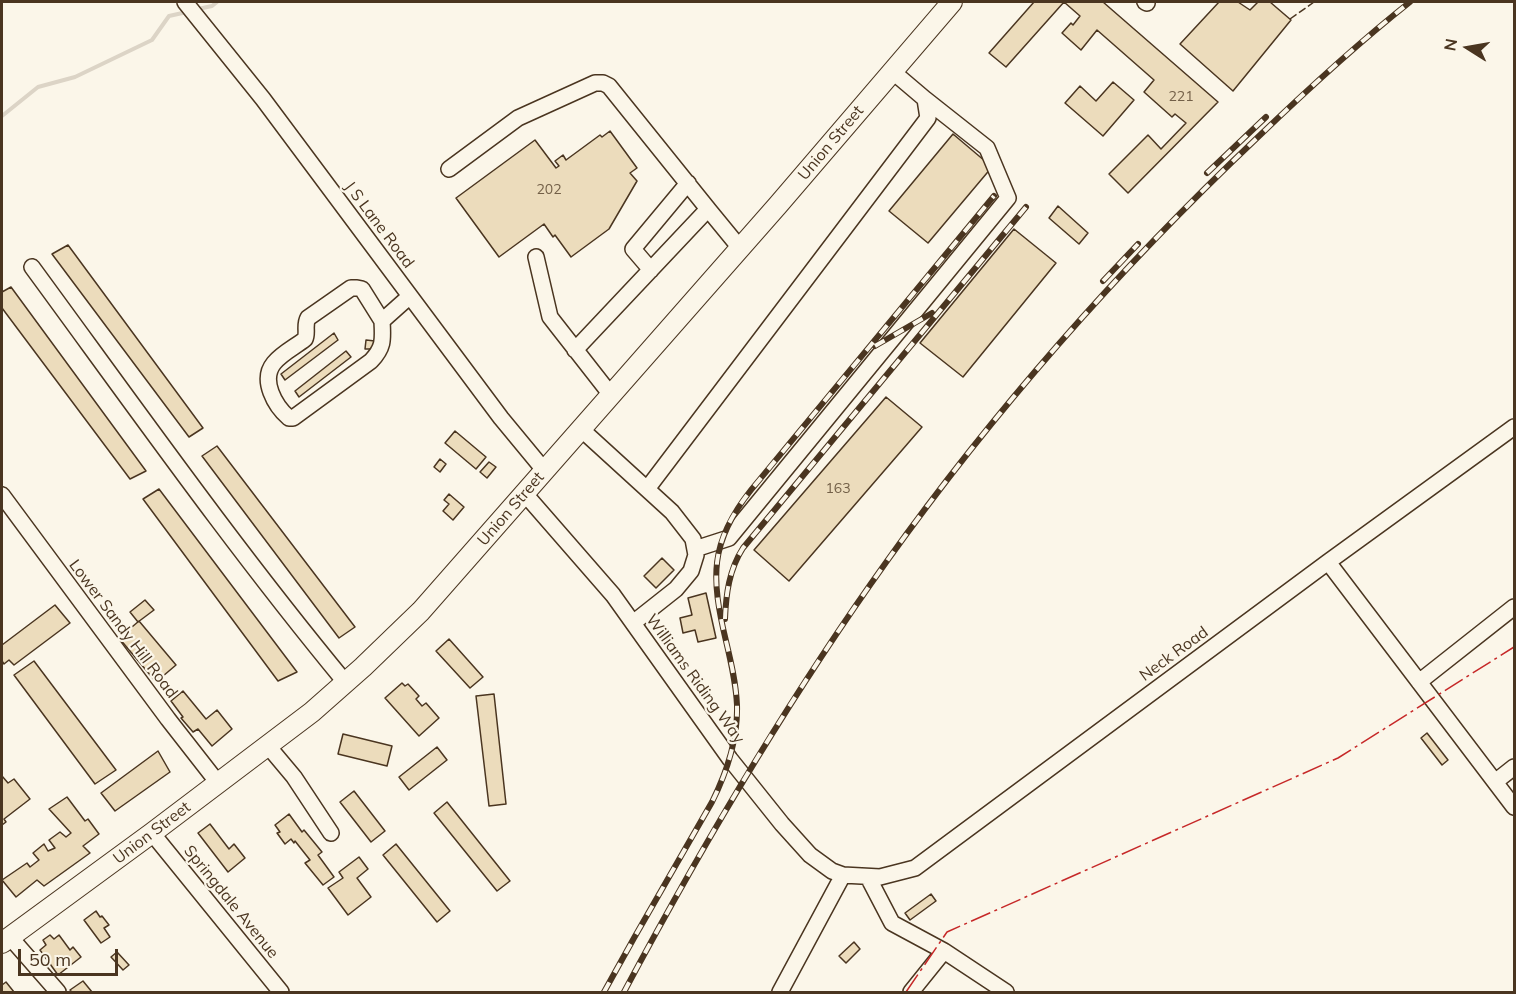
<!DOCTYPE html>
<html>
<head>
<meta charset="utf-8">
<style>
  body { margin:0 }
  #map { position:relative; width:1516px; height:994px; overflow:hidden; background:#fbf6e9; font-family:Mulish,sans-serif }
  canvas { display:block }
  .frame { position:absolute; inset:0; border:3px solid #4a3520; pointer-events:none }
  .north { position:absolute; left:1438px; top:18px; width:60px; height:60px; -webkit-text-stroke:4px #fbf6e9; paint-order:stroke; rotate:281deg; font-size:16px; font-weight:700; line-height:24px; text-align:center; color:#4a3520 }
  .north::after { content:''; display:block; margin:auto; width:21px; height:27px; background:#4a3520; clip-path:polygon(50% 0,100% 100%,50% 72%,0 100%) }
  .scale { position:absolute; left:18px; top:949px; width:100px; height:27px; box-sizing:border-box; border:3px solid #4a3520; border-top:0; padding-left:8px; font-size:18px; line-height:21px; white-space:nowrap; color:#4a3520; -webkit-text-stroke:4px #fbf6e9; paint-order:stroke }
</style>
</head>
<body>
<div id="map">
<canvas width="1516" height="994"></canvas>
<div class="frame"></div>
<div class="north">N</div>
<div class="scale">50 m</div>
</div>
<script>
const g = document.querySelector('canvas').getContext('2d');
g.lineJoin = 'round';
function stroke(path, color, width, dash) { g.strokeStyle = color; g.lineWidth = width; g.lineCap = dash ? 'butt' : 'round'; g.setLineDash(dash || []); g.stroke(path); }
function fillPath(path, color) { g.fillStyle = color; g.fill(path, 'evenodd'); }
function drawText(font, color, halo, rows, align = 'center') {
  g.font = font + ' Mulish,sans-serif'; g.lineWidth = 4.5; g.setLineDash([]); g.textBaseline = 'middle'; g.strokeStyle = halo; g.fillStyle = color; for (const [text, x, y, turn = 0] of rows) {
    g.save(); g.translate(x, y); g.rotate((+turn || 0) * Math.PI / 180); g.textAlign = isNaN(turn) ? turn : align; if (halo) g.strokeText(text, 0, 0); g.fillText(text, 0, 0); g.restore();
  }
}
stroke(new Path2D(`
  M198,9l14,-3 5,-4
  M2,116l36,-29 37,-10 77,-37 17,-24 18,-4`), '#dcd4c6', 4);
const building = new Path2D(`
  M1034,2h30l-58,65 -17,-14z
  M1064,2h39l115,100 -90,91 -19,-19 39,-39 13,14 25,-26 -11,-9 -3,3 -28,-25 10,-12 -57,-50 -16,20 -19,-17 9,-10 2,2 7,-9z
  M1219,2h19l12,8 8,-8h12l21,18 -58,71 -53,-47z
  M1113,82l21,18 -31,36 -38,-33 15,-17 16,15z
  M610,131l27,37 -7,5 7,8 -28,48 -38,28 -16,-22 -2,2 -9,-13 -45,33 -43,-59 79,-58 21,28 3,-2 -4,-5 8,-6 3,5 34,-25 2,2z
  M953,134l39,33 -64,76 -39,-32z
  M1058,206l30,27 -9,11 -30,-26z
  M1014,229l42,34 -93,114 -43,-34z
  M68,245l135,183 -14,9 -137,-183z
  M11,287l135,184 -16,8 -128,-171v-16z
  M334,333l4,7 -53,40 -4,-6z
  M366,340l9,1v8h-10z
  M346,351l5,6 -52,40 -4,-6z
  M886,397l36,30 -133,154 -35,-31z
  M455,431l31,26 -10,12 -31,-26z
  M217,446l138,181 -16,11 -137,-182z
  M440,459l6,5 -6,8 -6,-5z
  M489,462l7,5 -9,11 -7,-6z
  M159,489l138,183 -19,9 -135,-182z
  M449,494l15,13 -11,13 -10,-9 6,-7 -5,-4z
  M662,558l12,12 -18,18 -12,-12z
  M706,593l10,45 -18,4 -3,-12 -12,3 -3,-15 12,-3 -4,-17z
  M145,600l9,10 -16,12 -8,-10z
  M55,605l15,18 -56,42 -5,-5 -5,4 -2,-3v-16z
  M139,621l37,44 -20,17 -37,-44z
  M449,639l34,38 -13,11 -34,-37z
  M34,661l82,109 -21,14 -81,-109z
  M402,683l3,3 3,-2 11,12 -3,3 6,7 4,-3 13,15 -20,18 -34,-38z
  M183,691l23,28 11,-9 15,19 -20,17 -14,-17 -5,3 -12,-14 2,-1 -12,-16z
  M494,694l12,110 -17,2 -13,-110z
  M1427,733l21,27 -6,5 -21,-27z
  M343,734l49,12 -5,20 -49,-12z
  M437,747l10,13 -38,30 -10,-13z
  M158,751l12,21 -55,39 -14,-18z
  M2,776l6,7 6,-4 16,20 -26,20 2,3 -4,3z
  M354,791l31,40 -14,11 -31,-40z
  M67,797l18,24 3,-2 11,15 -16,12 7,7 -46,33 -7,-6 -21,17 -14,-17 25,-17 3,4 9,-7 -6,-7 11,-9 4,7 7,-3 -6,-8 11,-8 6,5 5,-4 -22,-24z
  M447,802l63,79 -13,10 -63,-78z
  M289,814l13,18 2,-2 18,22 -4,3 16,22 -11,8 -18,-22 5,-3 -15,-19 -1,2 -3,-4 -6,5 -8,-11 3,-1 -5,-7z
  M210,824l19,25 5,-5 11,14 -17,14 -30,-39z
  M396,844l54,67 -13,11 -54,-67z
  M359,857l9,12 -11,9 14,19 -23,18 -20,-27 15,-10 -4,-6z
  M931,894l5,7 -26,19 -5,-7z
  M96,911l4,6 2,-1 7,9 -5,3 6,9 -9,6 -17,-23z
  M50,935l4,4 5,-4 11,15 3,-3 8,10 -23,18 -18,-25 6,-5 -3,-5z
  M854,942l6,7 -14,14 -7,-7z
  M117,952l12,13 -6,5 -12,-13z
  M83,981l9,11h-20l-2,-2z
  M6,982l8,10h-12v-7z`);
fillPath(building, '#ecdcbc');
stroke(building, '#4a3520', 1.5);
const minor = new Path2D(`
  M185,2l78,97 238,319 43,52
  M1145,2l2,1
  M449,169l69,-51 77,-35h8l6,3 99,123
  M536,257l14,60 61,78
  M32,267c102,139 203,282 313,415
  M651,270l-18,-21 55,-66
  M382,321l-20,-32 -5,-1h-6l-43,30c-4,7 0,15 -3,21 -10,8 -23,14 -31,24 -14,17 1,43 15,55h4l78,-57c13,-14 12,-21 11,-40l28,-25
  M575,350l133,-141 32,39
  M581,429l91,83 21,27 3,16 -5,16 -15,18 -43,34
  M647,489l281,-371 -3,-19 -33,-28
  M525,494l88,101 117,164 52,65 28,31 22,16 11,4 37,2 35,-9 413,-306 186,-135
  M2,495l166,224 50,64
  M695,549l34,-11 279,-340 -21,-50 -62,-49
  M1328,562l186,245
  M1419,682l95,-75
  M268,746l26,31 37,56
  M1495,782l19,-15
  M152,833l129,159
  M868,877l24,46 52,28 62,41
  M10,937l48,55
  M780,992l63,-117
  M911,992l33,-41`);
const major = new Path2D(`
  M2,943l150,-110 160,-121 51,-45 58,-56 357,-406 174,-203`);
stroke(minor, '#4a3520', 18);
stroke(major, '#4a3520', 22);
stroke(minor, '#fbf6e9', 15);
stroke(major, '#fbf6e9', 20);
const rail = new Path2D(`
  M1207,173l59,-56
  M1103,281l35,-37
  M875,346l57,-33
  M725,619c1,-25 4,-49 18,-71l283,-341
  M604,992l30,-54 78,-136c15,-30 26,-64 25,-97 -1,-22 -6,-43 -11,-64 -15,-63 -17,-98 25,-151l243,-294
  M624,992c79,-148 165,-294 263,-431 109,-153 234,-294 370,-423 49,-47 100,-94 153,-136`);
stroke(rail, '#4a3520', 6);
stroke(rail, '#fbf6e9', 4, [11]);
stroke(new Path2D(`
  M1290,19l24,-17`), '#4a3520', 1.5, [8, 3]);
stroke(new Path2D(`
  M906,992l41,-60 391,-174 176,-111`), '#c62828', 1.5, [21, 4.5, 3, 4.5]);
drawText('14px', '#725f47', null, [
  ["221",1181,97],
  ["202",549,190],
  ["163",838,489]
]);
drawText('16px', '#4a3520', '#fbf6e9', [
  ["Union Street",831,143,-50],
  ["J S Lane Road",379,225,53],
  ["Union Street",511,509,-49],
  ["Lower Sandy Hill Road",123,629,53],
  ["Neck Road",1174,654,-36],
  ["Williams Riding Way",695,679,54],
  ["Union Street",152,833,-37],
  ["Springdale Avenue",231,902,51]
]);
</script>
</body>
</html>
